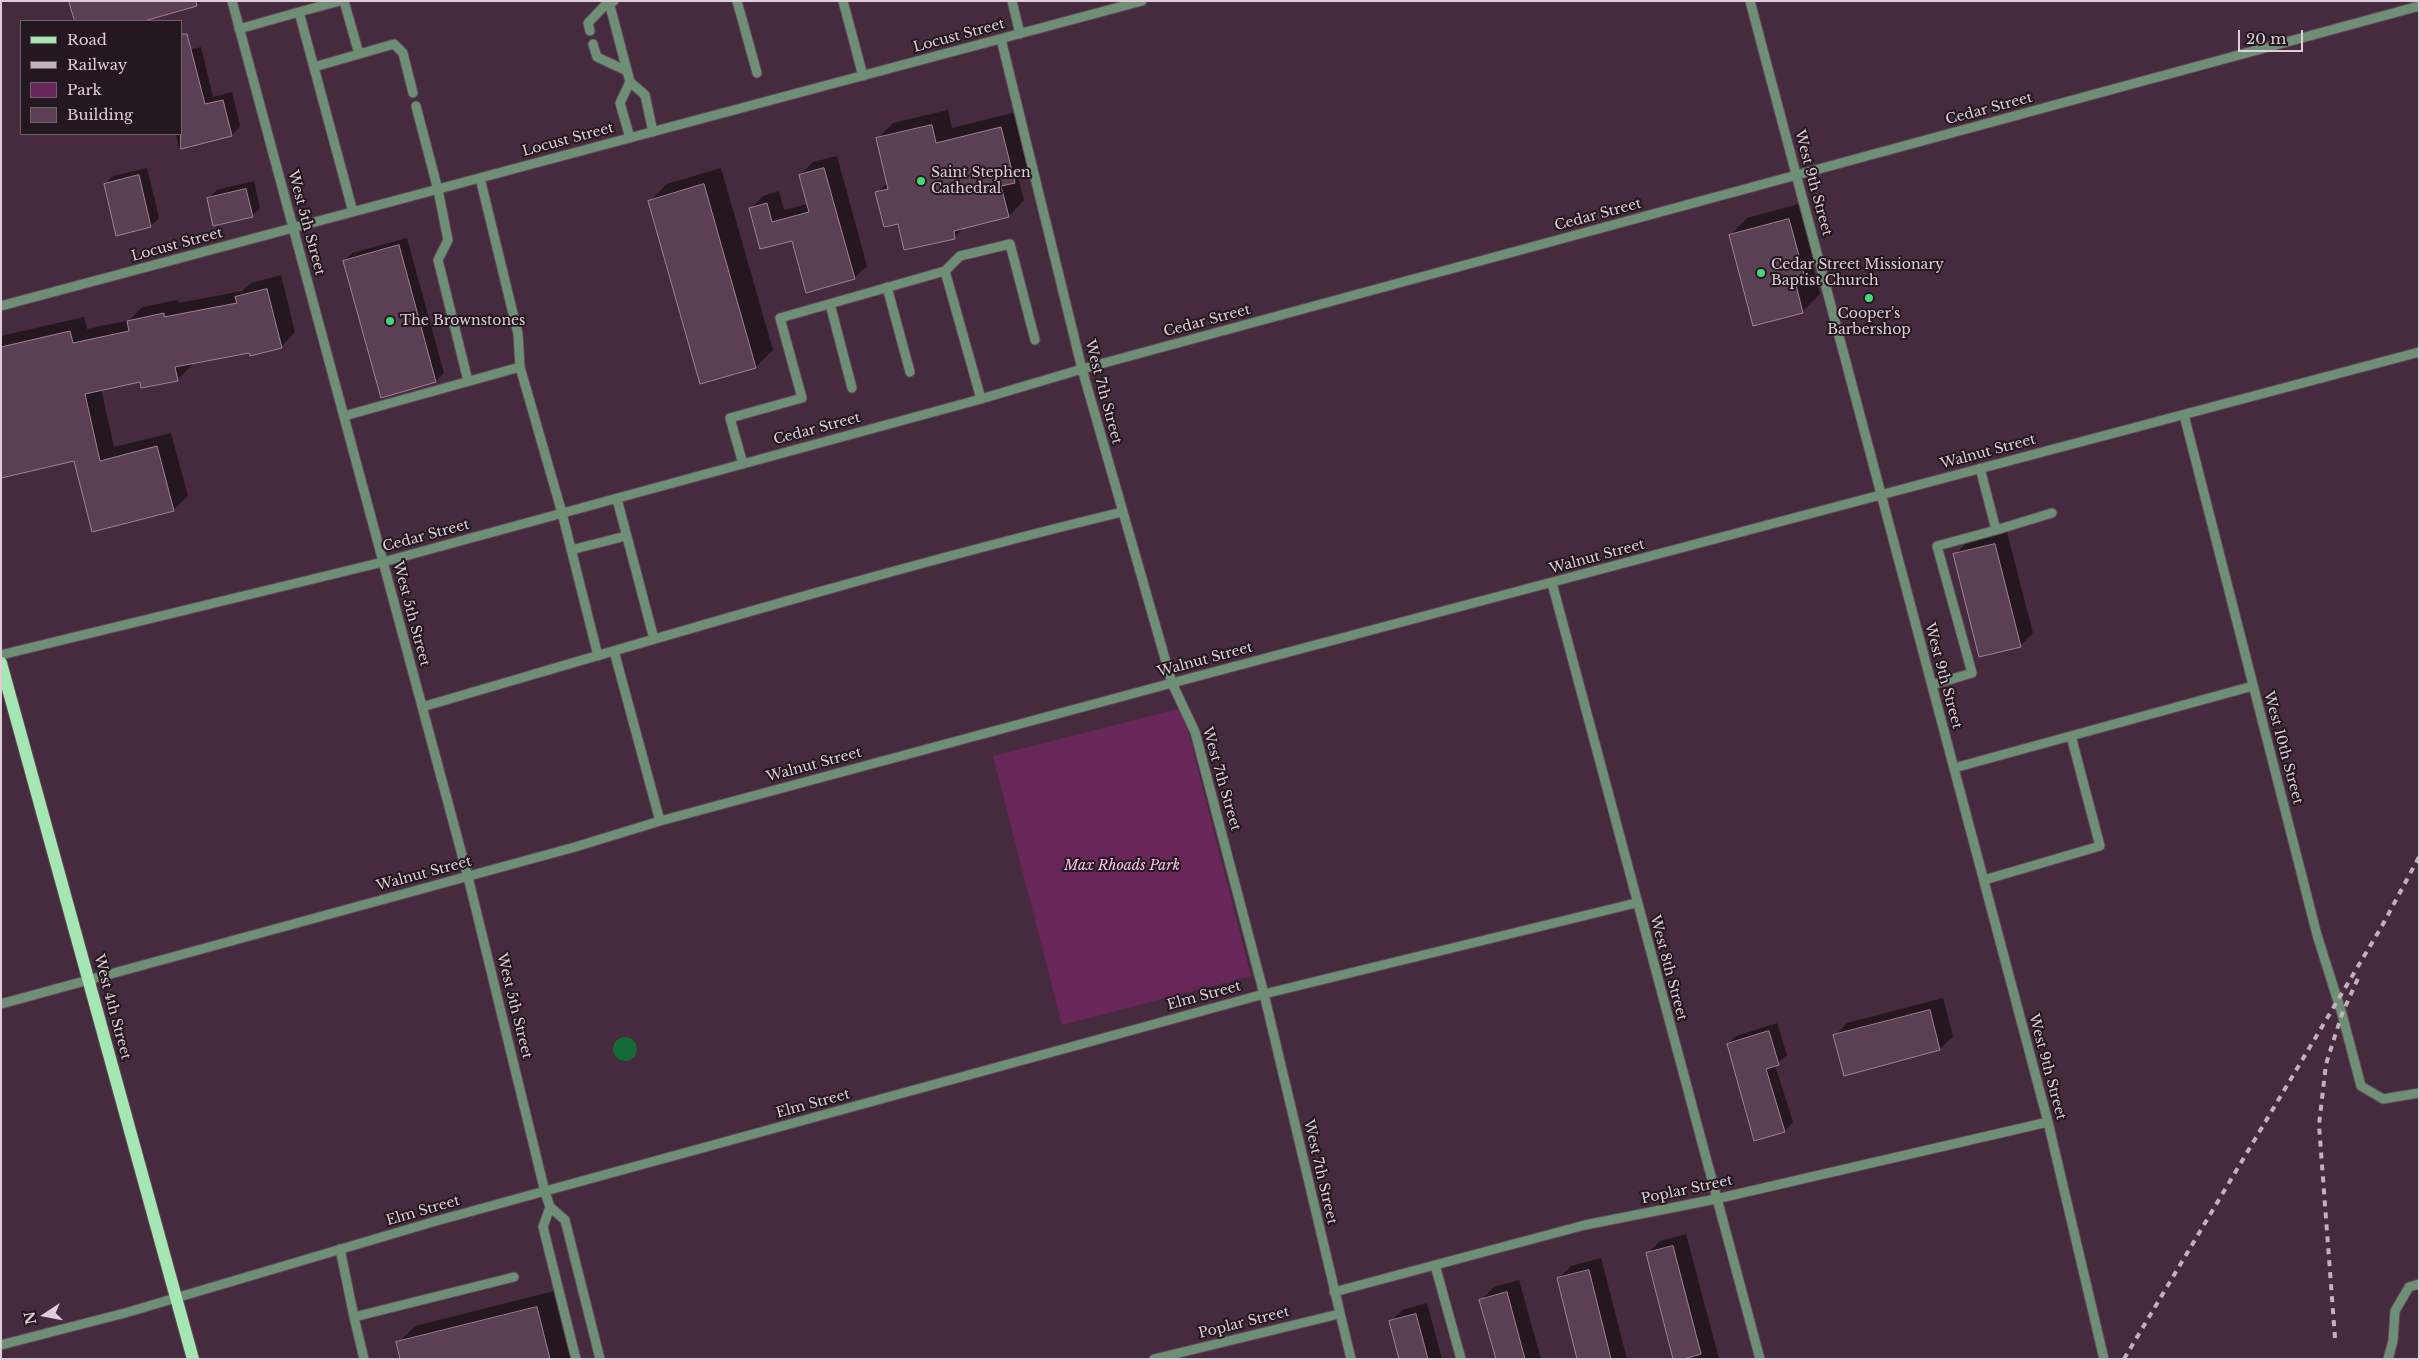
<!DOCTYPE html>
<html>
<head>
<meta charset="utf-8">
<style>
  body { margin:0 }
  #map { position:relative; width:2420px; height:1360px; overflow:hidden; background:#452b3d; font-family:"Libre Baskerville",serif }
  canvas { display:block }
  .frame { position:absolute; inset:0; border:2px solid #dfced9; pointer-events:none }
  .legend { position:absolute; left:20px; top:20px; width:162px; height:115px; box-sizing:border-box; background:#241820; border:1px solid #6f616a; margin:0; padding:6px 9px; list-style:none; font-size:15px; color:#dfced9 }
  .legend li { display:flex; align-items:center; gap:10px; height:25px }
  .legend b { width:25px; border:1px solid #6f616a }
  .north { position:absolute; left:20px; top:1290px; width:50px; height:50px; -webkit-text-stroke:4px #241820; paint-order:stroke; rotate:259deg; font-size:14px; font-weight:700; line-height:20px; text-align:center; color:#dfced9 }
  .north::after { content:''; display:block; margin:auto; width:18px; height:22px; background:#dfced9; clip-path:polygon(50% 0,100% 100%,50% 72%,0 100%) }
  .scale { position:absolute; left:2238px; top:30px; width:65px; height:22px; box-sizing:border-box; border:2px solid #dfced9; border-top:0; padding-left:6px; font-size:15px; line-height:18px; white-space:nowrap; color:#dfced9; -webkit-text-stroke:4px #241820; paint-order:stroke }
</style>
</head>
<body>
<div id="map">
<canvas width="2420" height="1360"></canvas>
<div class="frame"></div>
<ul class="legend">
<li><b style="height:6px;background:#a4e7b3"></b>Road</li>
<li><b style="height:6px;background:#c3b1bd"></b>Railway</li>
<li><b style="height:14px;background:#692658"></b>Park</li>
<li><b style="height:14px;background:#5b3f52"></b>Building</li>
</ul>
<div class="north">N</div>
<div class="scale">20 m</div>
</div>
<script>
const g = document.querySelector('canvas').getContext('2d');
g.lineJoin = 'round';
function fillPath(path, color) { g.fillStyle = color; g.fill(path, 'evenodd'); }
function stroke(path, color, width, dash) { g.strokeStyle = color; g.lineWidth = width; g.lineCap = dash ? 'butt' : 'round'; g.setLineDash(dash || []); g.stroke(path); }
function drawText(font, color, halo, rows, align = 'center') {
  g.font = font + ' "Libre Baskerville",serif'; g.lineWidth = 4; g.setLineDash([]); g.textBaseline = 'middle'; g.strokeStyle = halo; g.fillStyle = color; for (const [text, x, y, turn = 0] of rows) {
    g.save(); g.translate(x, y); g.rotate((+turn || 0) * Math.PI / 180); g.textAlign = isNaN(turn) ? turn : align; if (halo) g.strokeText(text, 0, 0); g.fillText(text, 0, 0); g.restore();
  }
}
fillPath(new Path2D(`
  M1182,708l69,268 -189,49 -69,-269z`), '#692658');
fillPath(new Path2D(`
  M613 1049a12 12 0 1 1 24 0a12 12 0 1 1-24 0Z`), '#136a34');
fillPath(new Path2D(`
  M70,1h130l-4,4 -57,16 -1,-3 -10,3h-52z
  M201,47l12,50 19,-5 8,34 -8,9 -53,13 -3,-14h5v-82z
  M948,110l4,18 64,-16 14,54 -12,12 6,22 -15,16 -44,11 -11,10 -55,-15 -22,-29 11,-11 -10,-44 15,-15z
  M837,156l30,110 -13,12 -104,-69 13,-13 16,-5 5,19 24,-6 -8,-29 13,-13z
  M147,168l12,50 -8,8 -46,-42 8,-8z
  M721,168l52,182 -17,17 -106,-166 17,-17z
  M254,181l6,27 -8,8 -44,-18 9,-8z
  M1806,202l14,54 -8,8 8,30 -17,17 -49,13 -24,-89 17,-17z
  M407,238l37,135 -8,8 -92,-120 8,-8z
  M281,275l14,57 -14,15 -90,16 1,2 -14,14 -37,2 -40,8 13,58 57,-14 17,63 -15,14 -98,-50 -74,17v-141l83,-19 3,12 43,-9 12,-13 36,-7 1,3 63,-12 9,-8z
  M2007,532l26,101 -13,13 -65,-91 12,-13z
  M1943,998l10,38 -13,13 -95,25 -10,-38 12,-13z
  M1777,1023l10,32 -12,10 18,57 -8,9 -30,9 -27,-96 8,-8z
  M1686,1234l33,125h-43l-29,-105 13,-13z
  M1601,1258l26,101h-48l-21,-80 13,-13z
  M1519,1280l22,79h-44l-16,-59 13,-13z
  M554,1291l17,68h-169l-4,-16 17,-17z
  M1427,1303l15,56h-41l-10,-38 11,-11z`), '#0007');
const building = new Path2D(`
  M69,1h127l1,5 -53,15h-69z
  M181,34h6l18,70 18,-4 9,36 -51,13z
  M932,125l4,18 65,-16 14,56 -14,3 8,31 -55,14 1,8 -51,11 -6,-26 -14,3 -9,-35 13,-3 -12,-51z
  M824,168l31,111 -49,14 -14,-52 -32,8 -11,-41 18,-5 5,19 37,-10 -10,-37z
  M139,175l12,52 -35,9 -12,-52z
  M704,184l52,184 -56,16 -52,-183z
  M246,189l7,28 -40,9 -6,-28z
  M1789,219l15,55 -10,3 9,36 -50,13 -24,-91z
  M399,245l37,137 -55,16 -38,-137z
  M267,289l15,59 -32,8 -1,-3 -74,14 3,14 -37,7 -1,-6 -55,12 15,67 57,-15 17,65 -82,21 -18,-71 -73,17v-131l69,-16 3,12 56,-12 -2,-10 37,-8v4l73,-14 -2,-6z
  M1995,544l26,103 -42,10 -26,-103z
  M1930,1010l10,40 -96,26 -11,-41z
  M1769,1031l10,34 -13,4 19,63 -31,9 -27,-97z
  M1673,1246l28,108 -17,5h-11l-27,-106z
  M1589,1270l22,89h-34l-20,-81z
  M1507,1292l18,67h-29l-17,-59z
  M537,1307l13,52h-150l-4,-17z
  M1416,1314l12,45h-29l-10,-38z`);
fillPath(building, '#5b3f52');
stroke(building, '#a08196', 1);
const minor = new Path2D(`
  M232,1l236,876 77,315 5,15 15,13 35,139
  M344,1l15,53
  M614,1l-5,1 21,80 15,13 8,37
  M737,1l20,72
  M843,1l20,75
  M1012,1l8,33
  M1750,1l298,1121 56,237
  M299,12l41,-11
  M239,29l60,-17 54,200
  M590,31l-2,-8 21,-22
  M1001,39l81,330 90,314 23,49 69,262 87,365
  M593,44l4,13 30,14
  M314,67l80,-23 9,9 10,40
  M416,106l22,84 10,50 -10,20 30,121
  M630,138l-10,-35 10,-21
  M480,178l38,156 2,33 42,146 36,143
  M945,271l15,-15 50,-12 25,96
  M887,287l23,85
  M830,304l22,84
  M1,306l1141,-305
  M2184,415l133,520 25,79 19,72 22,13 36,-6
  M344,416l176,-49
  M743,464l-13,-46 72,-20 -22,-80 165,-47 36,128
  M617,499l37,140
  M1996,530l56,-17
  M571,550l55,-14
  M1552,583l208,776
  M614,651l46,170
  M1,655l382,-93 598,-163 101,-30 1337,-363
  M1932,685l40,-12 -35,-127 59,-16 -16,-62
  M422,707c233,-68 465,-138 700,-195
  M1954,768l299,-82
  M1984,880l116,-34 -29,-110
  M1,1004l574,-157 85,-26 512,-138 1247,-331
  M550,1207l-7,20 33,132
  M340,1249l14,68 160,-40
  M1435,1265l26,94
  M1334,1292l251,-67 131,-26 332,-77
  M354,1317l10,42
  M1,1345l124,-32 311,-92 828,-227 372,-91
  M1154,1359l185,-45
  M2388,1359l5,-18 2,-30 14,-24 10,-3`);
const major = new Path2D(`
  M1,663l192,696`);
stroke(minor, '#614859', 11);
stroke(major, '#614859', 14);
stroke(minor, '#6e8e75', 9);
stroke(major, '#a4e7b3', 12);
stroke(new Path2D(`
  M2335,1338l-16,-213 7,-61 16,-50 18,-40
  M2124,1359l258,-433 37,-69`), '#c3b1bd', 4, [6, 6]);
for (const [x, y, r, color] of [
  [921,181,5,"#48d778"],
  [1761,273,5,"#48d778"],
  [1869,298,5,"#48d778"],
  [390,321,5,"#48d778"]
]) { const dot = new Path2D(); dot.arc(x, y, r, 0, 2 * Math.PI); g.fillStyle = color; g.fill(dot); stroke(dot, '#241820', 2); }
drawText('14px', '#dfced9', '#241820', [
  ["Locust Street",959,36,-15],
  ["Cedar Street",1989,109,-15],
  ["Locust Street",568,140,-15],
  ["West 9th Street",1813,183,75],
  ["Cedar Street",1598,215,-15],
  ["West 5th Street",306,223,75],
  ["Locust Street",177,245,-15],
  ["Cedar Street",1207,321,-15],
  ["West 7th Street",1103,392,75],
  ["Cedar Street",817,429,-15],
  ["Walnut Street",1988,452,-15],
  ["Cedar Street",426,536,-15],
  ["Walnut Street",1597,557,-15],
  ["West 5th Street",411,614,75],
  ["Walnut Street",1205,660,-15],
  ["West 9th Street",1943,676,75],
  ["West 10th Street",2283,748,75],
  ["Walnut Street",814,765,-15],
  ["West 7th Street",1221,779,74],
  ["Walnut Street",424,874,-15],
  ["West 8th Street",1668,968,75],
  ["Elm Street",1204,996,-15],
  ["West 5th Street",514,1006,76],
  ["West 4th Street",112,1007,75],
  ["West 9th Street",2047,1067,75],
  ["Elm Street",813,1104,-15],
  ["West 7th Street",1320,1172,77],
  ["Poplar Street",1687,1190,-12],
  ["Elm Street",423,1211,-16],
  ["Poplar Street",1244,1323,-14]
]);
drawText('14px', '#dfced9', '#241820', [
  ["Saint Stephen",931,173],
  ["Cathedral",931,189],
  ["Cedar Street Missionary",1771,265],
  ["Baptist Church",1771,281],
  ["Cooper's",1869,314,"center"],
  ["Barbershop",1869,330,"center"],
  ["The Brownstones",400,321]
], 'left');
drawText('italic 14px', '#ffc1eb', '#241820', [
  ["Max Rhoads Park",1122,866]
]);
</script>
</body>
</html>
